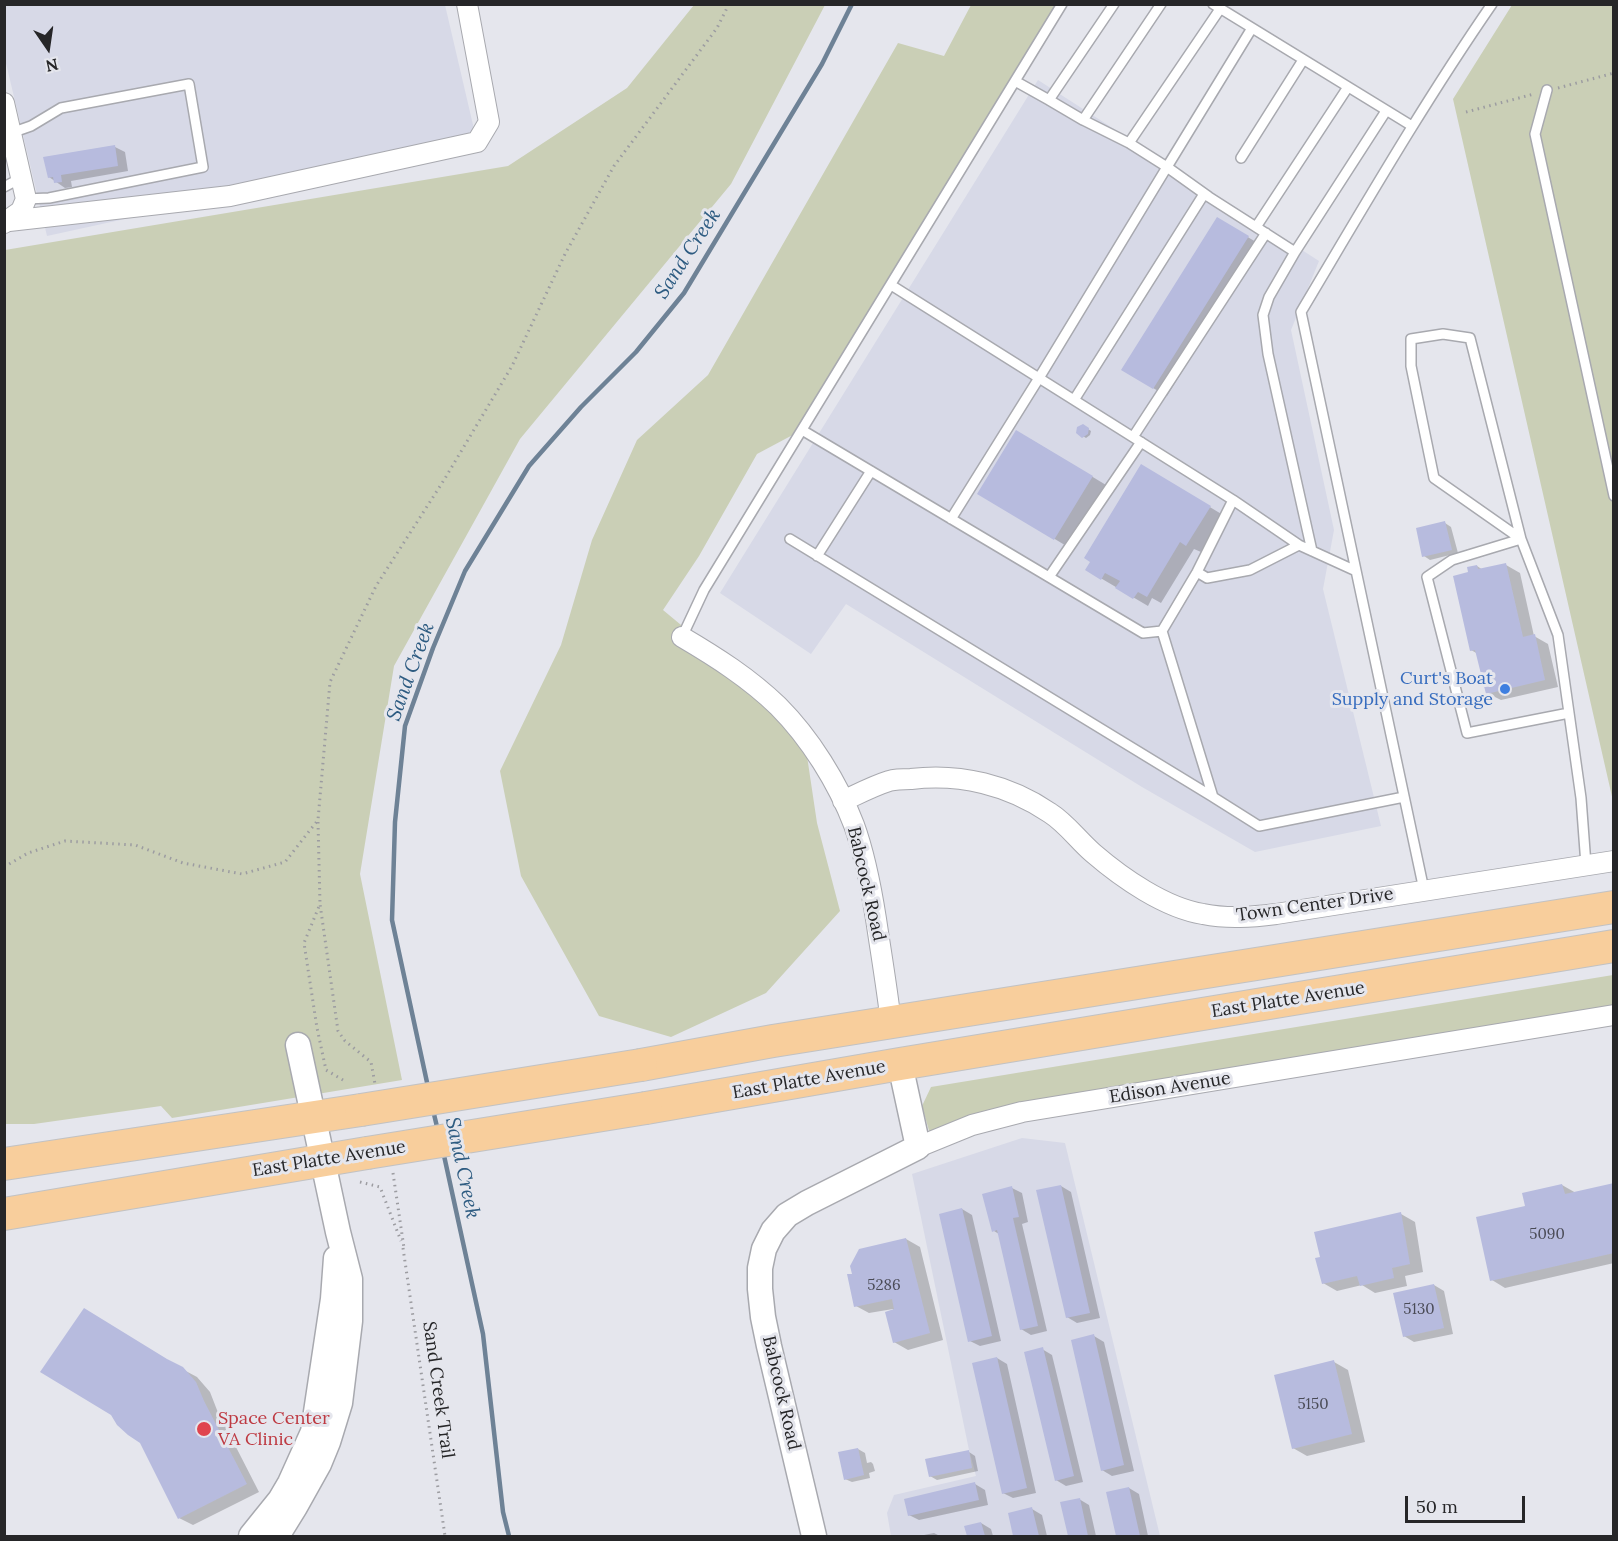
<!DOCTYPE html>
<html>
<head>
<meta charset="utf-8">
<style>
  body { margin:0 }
  #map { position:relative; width:1618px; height:1541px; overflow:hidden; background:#e5e6ed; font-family:Lora,serif }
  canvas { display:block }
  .frame { position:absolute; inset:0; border:6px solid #262628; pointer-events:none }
  .north { position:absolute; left:18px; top:18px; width:60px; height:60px; -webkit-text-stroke:4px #e5e6ed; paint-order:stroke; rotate:167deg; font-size:16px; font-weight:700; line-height:24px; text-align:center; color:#262628 }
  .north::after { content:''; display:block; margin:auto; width:21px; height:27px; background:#262628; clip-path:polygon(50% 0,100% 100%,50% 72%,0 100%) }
  .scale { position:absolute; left:1405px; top:1496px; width:120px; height:27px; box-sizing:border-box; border:3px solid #262628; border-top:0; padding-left:8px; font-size:18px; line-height:21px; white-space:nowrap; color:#262628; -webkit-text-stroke:4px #e5e6ed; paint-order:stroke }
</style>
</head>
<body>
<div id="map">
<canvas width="1618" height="1541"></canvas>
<div class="frame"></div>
<div class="north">N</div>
<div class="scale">50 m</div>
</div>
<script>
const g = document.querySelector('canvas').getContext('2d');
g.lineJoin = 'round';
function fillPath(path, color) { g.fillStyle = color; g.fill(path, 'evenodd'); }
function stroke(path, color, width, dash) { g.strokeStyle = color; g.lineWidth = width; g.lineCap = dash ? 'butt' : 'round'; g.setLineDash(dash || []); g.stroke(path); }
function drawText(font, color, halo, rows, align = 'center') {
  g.font = font + ' Lora,serif'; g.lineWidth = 6; g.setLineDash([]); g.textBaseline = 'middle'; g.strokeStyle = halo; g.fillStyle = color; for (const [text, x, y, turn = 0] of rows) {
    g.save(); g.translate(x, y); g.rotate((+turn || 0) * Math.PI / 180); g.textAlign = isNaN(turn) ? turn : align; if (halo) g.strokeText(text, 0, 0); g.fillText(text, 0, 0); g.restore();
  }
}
fillPath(new Path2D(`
  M4,5h441l32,137 -430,94 -42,-177z
  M1038,80l281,181 -28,69 43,200 -11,59 58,237 -126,26 -113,-65 -296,-183 -35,50 -91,-61z
  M1022,1138l43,5 95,393h-269l-4,-23 7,-18 82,-19 -7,-26 -57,-276z`), '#d7d9e7');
fillPath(new Path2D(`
  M694,5h131l-94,179 -211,255 -126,227 -34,208 42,206 -230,38 -11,-12 -127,18h-29v-874l503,-84 119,-78z
  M971,5h91l-260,425 -45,24 -58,102 -36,54 65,54 76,72 13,87 23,88 -74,82 -95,44 -72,-21 -78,-140 -21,-105 61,-126 31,-105 45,-100 71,-65 190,-332 46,13z
  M1512,5h101v796l-160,-702z
  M1613,975v37l-683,122 -8,-28 9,-19z`), '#cacfb6');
fillPath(new Path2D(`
  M115,147l10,5 3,19 -57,10 1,6 -7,1 -16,-11z
  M1231,227l30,18 -94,151 -14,-8z
  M1083,426l8,5 -1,4 -4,3 -3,-2z
  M1030,439l76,46 -38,62 -89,-54z
  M1142,466l81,49 -22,37 -7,-3 -33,54 -9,-5 -4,8 -61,-36z
  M1445,523l6,4 7,26 -28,7 -6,-4z
  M1506,565l14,8 14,63 14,8 10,43 -57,13 -14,-7 -9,-39 -7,-4 -1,-77 7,-7 6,4z
  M1562,1185l14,8 38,-8v78l-109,25 -13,-8 35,-73z
  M1061,1186l10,6 29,126 -23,5 -10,-6z
  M1012,1188l10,5 6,29 -6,2 25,107 -16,4 -10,-6 -22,-95 -5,-3z
  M962,1209l10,6 29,126 -21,5 -10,-5z
  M1401,1214l14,8 8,50 -18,4 2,10 -32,7 -13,-8 -25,6 -14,-8 -1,-25z
  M906,1239l14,8 23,93 -35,10 -14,-8 -1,-33 -24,4 -13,-7 -2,-31z
  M1434,1285l10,6 9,43 -39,8 -10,-6z
  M1094,1336l10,6 30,129 -22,5 -10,-6z
  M1042,1349l10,6 31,127 -17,4 -10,-6z
  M997,1358l10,6 29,129 -23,5 -10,-5z
  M1334,1362l14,8 17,72 -58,14 -14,-8z
  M182,1369l15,8 13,15 7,18 42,82 -66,33 -14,-7 -38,-76 -29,-28z
  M858,1449l7,4 2,10 4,-1 2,2 2,7 -6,2 1,5 -18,4 -7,-3z
  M969,1452l6,4 3,15 -41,9 -7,-4z
  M975,1484l10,6 3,15 -69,15 -10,-5z
  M1129,1488l10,6 9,42h-31l-9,-43z
  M1079,1499l10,6 7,31h-27l-7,-33z
  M1032,1509l10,6 5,21h-32l-5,-22z
  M981,1523l10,6 2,7h-25l-2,-9z
  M934,1533l6,3h-21z`), '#0003');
stroke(new Path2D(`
  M428,1087l-36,-167 3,-98 10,-96 28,-78 32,-77 64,-105 52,-59 55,-55 48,-59 138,-229 30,-60
  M433,1110l5,21
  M443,1151l40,183 20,178 6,24`), '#6e8296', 4.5);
fillPath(new Path2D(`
  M115,145l3,21 -57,9 1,7 -8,1 -1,-6 -5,1 -5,-21z
  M1217,217l32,19 -96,153 -32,-19z
  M1083,424l6,4 -1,6 -6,4 -6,-5 1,-6z
  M1016,430l77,46 -39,64 -77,-46z
  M1141,464l70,42 -25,40 -6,-4 -33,55 -9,-5 -5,7 -18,-11 5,-7 -15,-8 -4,7 -16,-10 5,-8 -6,-4z
  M1445,521l7,29 -30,7 -6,-29z
  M1506,563l17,74 12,-3 10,46 -59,14 -11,-44 -5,1 -17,-75 15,-4 -1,-5 10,-2 1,4z
  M1614,1183v70l-124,28 -14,-64 49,-11 -3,-13 40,-9 3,10z
  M1061,1185l29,128 -24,5 -30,-128z
  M1012,1186l7,31 -6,1 25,108 -18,4 -23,-100 -5,2 -10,-38z
  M962,1208l30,128 -24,6 -29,-128z
  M1401,1212l9,52 -18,4 2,10 -34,8 -3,-10 -35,8 -7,-26 5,-1 -6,-25z
  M906,1238l24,95 -37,10 -8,-31 9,-3 -2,-10 -38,8 -7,-33h5l-2,-8 9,-17z
  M1434,1284l10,44 -41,9 -10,-44z
  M84,1308l83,51 16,8 13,15 8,19 43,83 -69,35 -38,-76 -12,-8 -11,-10 -6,-10 -71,-43z
  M1094,1334l30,131 -23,6 -30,-131z
  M1043,1347l31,129 -19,5 -31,-129z
  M997,1357l30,131 -25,6 -30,-131z
  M1334,1360l18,74 -60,15 -18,-74z
  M858,1448l6,27 -20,5 -6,-28z
  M969,1450l3,18 -43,9 -4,-18z
  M975,1482l4,18 -71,16 -4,-17z
  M1129,1487l11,49h-24l-10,-44z
  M1080,1498l8,38h-20l-8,-34z
  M1032,1507l7,29h-26l-5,-23z
  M981,1522l4,14h-18l-3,-10z`), '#b7bbde');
const service = new Path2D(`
  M1114,4l-65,96 34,20 78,-116
  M1213,4l199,122
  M1220,9l-91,134 38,24 85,-139
  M1015,81l34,19
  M1348,87l-92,140 39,25 91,-141
  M1547,90l-12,44 79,362
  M1083,120l46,23
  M11,133l20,-7 30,-18 128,-24 14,83 -154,31 -23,1
  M1241,158l62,-98
  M4,187l17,-9
  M1295,252l-26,45 -6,18 5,39 44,197
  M1074,400l130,-206
  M802,430l341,203 19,-2 35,-59 36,-72 -342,-215
  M1133,437l133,-204
  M1233,500l66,45
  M951,519l88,-141 128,-211 42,30 47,30
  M790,539l423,258 -51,-166
  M1521,539l-87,-61 -23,-112v-27l32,-5 27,4 51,201 37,96 23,163 5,67
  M1521,539l-69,21 -25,17 40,156 102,-20
  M817,556l54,-85
  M1197,572l10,6 43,-8 49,-25 57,26
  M1049,577l92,-135
  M682,637l22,-47 358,-586
  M1213,797l46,29 145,-29
  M1424,890l-123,-578c62,-104 122,-208 191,-308`);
const minor = new Path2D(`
  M4,103l22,96 -5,12 -17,12
  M9,221l221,-25 247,-54 12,-20 -22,-118
  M682,637c34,20 67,41 96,69 32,32 60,77 76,119 11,30 17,62 22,94 5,34 11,69 15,104
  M843,801c15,-7 30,-15 46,-20 7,-2 15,-2 22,-2 49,-6 98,6 139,34 16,10 28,27 43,40 29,25 72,55 110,61 25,5 49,3 73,0l338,-53
  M918,1147l54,-22 50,-13 592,-97`);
const tertiary = new Path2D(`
  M251,1536l29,-36 10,-17 23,-51 20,-133 3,-41
  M274,1536l8,-8 13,-21 24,-43 9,-22 12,-39 10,-82v-42l-12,-47 -40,-187
  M814,1536l-45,-190 -6,-29 -3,-28v-21l4,-19 9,-18 14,-16 20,-12 111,-56 -18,-83`);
const trunk = new Path2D(`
  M641,1065l132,-24 841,-134
  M646,1108l254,-44 714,-118
  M4,1164l357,-54
  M4,1214l363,-61`);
stroke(service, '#a8a9af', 12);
stroke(minor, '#a8a9af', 22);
stroke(tertiary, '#a8a9af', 27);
stroke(trunk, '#c2c2c3', 34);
stroke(new Path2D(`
  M1558,88l56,-15
  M1466,112l68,-18
  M318,822l2,82
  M4,867l24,-14 37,-12 70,4 48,18 59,11 43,-12 33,-42 12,-138 46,-96 68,-106 68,-114 53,-112 49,-88 103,-138 12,-24
  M343,1080l-17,-10 -9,-42 -13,-85 16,-39 18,127 7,10 26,21 4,22
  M393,1173l11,75
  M360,1182l20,5 21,54
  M403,1248l42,288`), '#9c9ca1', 3, [1.5, 4.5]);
stroke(service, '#fff', 9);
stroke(minor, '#fff', 20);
stroke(tertiary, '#fff', 24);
stroke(trunk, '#f8ce9c', 32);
const trunkBridge = new Path2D(`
  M361,1110l280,-45
  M367,1153l279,-45`);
stroke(trunkBridge, '#c2c2c3', 34, []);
stroke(trunkBridge, '#f8ce9c', 32);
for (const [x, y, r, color] of [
  [1505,689,6,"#3f7fe0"],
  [204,1429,8,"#e0444e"]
]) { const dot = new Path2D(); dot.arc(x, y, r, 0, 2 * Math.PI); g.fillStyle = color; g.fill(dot); stroke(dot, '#e5e6ed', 2); }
drawText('15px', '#4a4b56', null, [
  ["5090",1547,1235],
  ["5286",884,1286],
  ["5130",1419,1310],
  ["5150",1313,1405]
]);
drawText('18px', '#366cbe', '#e5e6ed', [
  ["Curt's Boat",1493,679],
  ["Supply and Storage",1493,700]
], 'right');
drawText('18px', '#262628', '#e5e6ed', [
  ["Babcock Road",866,884,77],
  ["Town Center Drive",1315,905,-8],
  ["East Platte Avenue",1288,1000,-9],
  ["East Platte Avenue",809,1080,-10],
  ["Edison Avenue",1170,1088,-9],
  ["East Platte Avenue",329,1159,-9],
  ["Sand Creek Trail",438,1390,82],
  ["Babcock Road",781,1393,77]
]);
drawText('18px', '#be3a42', '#e5e6ed', [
  ["Space Center",218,1419],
  ["VA Clinic",218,1440]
], 'left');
drawText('italic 20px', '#2d5b81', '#e5e6ed', [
  ["Sand Creek",688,254,-57],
  ["Sand Creek",411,672,-70],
  ["Sand Creek",462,1168,78]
]);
</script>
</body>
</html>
